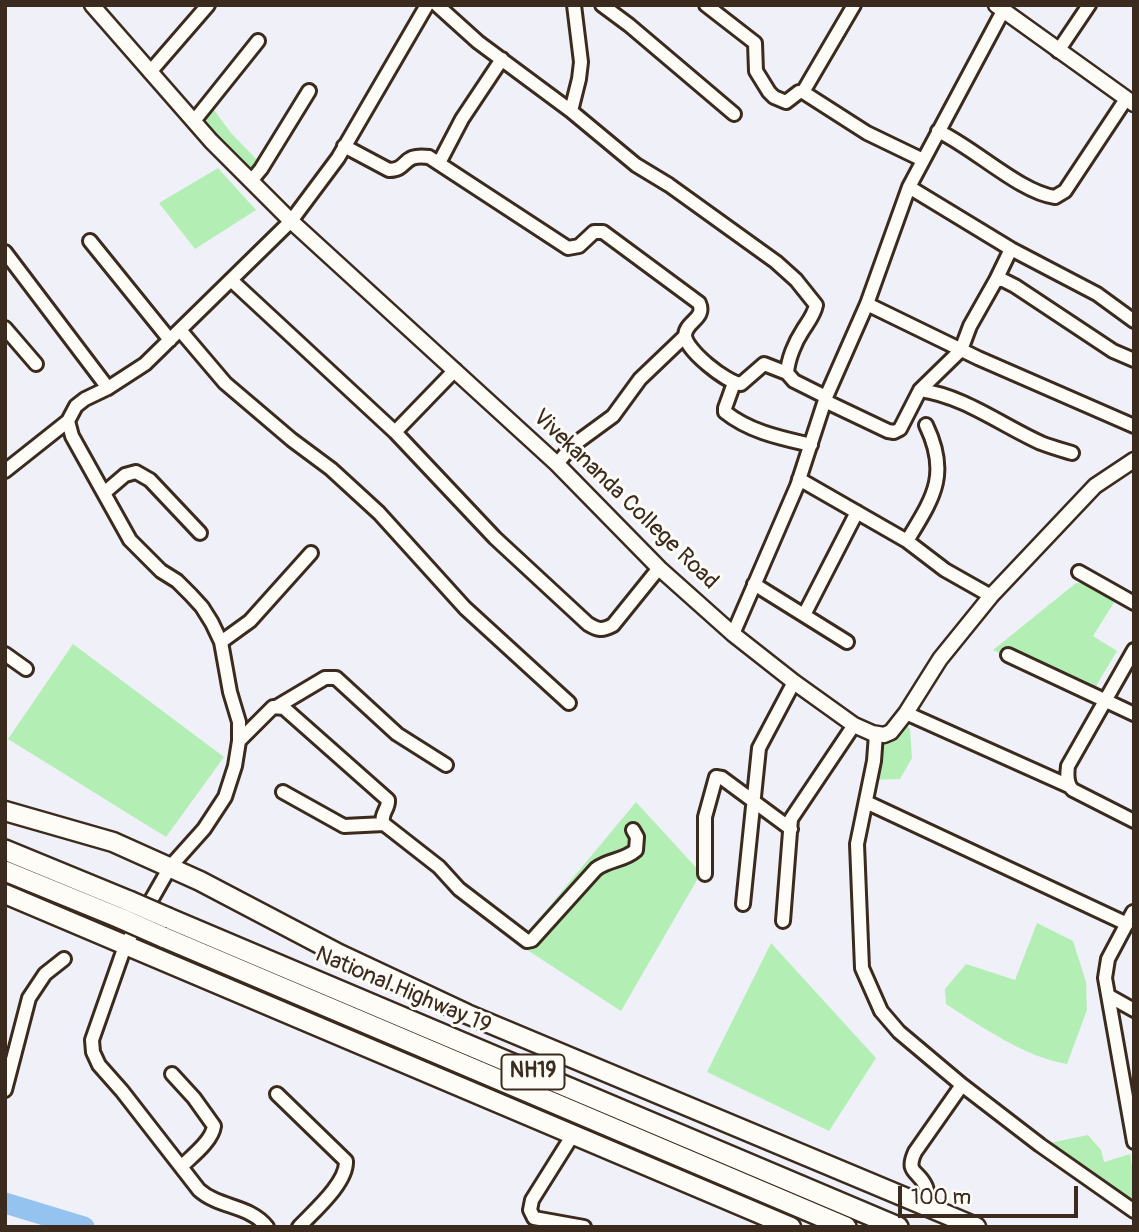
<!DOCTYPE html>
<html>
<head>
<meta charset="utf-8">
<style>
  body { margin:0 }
  #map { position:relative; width:1139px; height:1232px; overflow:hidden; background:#eff0f8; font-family:Pangolin,sans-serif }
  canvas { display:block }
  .frame { position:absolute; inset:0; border:7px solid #3b2a1e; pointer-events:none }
  .scale { position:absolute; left:898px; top:1186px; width:180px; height:32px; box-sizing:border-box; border:4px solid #3b2a1e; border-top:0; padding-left:9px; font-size:21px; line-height:24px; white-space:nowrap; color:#3b2a1e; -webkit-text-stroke:5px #fdfcf7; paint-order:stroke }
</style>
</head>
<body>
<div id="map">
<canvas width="1139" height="1232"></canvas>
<div class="frame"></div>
<div class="scale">100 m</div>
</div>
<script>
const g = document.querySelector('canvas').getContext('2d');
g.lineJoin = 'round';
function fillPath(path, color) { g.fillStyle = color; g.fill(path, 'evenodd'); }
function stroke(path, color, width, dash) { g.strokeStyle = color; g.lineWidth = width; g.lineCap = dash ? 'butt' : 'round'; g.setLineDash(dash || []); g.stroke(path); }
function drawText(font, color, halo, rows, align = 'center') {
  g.font = font + ' Pangolin,sans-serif'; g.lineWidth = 6; g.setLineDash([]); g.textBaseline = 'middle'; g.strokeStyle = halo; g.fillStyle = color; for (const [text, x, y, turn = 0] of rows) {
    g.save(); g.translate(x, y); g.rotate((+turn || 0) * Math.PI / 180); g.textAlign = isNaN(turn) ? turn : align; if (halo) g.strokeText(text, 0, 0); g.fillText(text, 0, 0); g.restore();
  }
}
fillPath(new Path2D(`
  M206,99l25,34 28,29 -8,13 -58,-62z
  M218,168l38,42 -61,39 -36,-46z
  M1076,583l22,1 17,17 -22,35 24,15 -27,45 -97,-46z
  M73,644l151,113 -58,80 -158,-98z
  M895,713l15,16 2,29 -12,21 -32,1 11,-47z
  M636,802l65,71 -80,138 -103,-67z
  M1037,923l36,18 13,41 1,28 -20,54c-40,-6 -87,-38 -121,-60l-1,-15 21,-25 49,16z
  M771,943l105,115 -47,73 -122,-59z
  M1088,1135l13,15 3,12 26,-8 4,24v33l-94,-66z`), '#b3efb5');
stroke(new Path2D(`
  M5,1203l79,24`), '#93c3ee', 21);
const minor = new Path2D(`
  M437,5l41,37 93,69 65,54 33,20 107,77 20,18 20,25c-2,10 -8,17 -13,25 -8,12 -15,29 -16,43l7,8 32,16
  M602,5l27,20 105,89
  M706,5l49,38 1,28 13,21 5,5 12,5 13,-10h4l64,41 56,27
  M1058,51l31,-46
  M150,72l58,-67
  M803,92l51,-87
  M571,111l8,-32 2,-17 -7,-57
  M194,121l64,-80
  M938,131c35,16 83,62 117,66l10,-6 61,-92
  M344,146l45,24c20,0 12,-17 40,-13l139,91 11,-2 15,-14h9l96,71c7,16 -13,18 -14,32 0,15 42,48 56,49l23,-20 23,9
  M439,163l23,-44 40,-60
  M251,181l10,-12 48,-78
  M909,187l102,62 86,45 37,27
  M90,241l80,99
  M5,252l103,136
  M231,280l164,152 100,106 93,86c10,6 14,7 25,1l46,-57
  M996,280l15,-31
  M867,304l111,54 156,68
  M5,328l31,36
  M180,330l45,53 67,57 39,29 48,44 86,95 104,95
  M734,383l-9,25v4c25,20 56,26 86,33
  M920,390c44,6 81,35 121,53 10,4 21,7 31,10
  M825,401l63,30 6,1 6,-3 20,-39 41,-40 9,-24 26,-46h7l12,6 98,65 21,9
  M926,425c24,50 7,73 -19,116l38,29 46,26
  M395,432l60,-62
  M557,464l15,-18 41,-30 27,-37 45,-43
  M5,471l63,-50
  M799,479l108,62
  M104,493l21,-18 11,-3 14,8 50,53
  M1079,572l55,31
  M754,584l93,58
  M804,615l53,-103
  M733,634l64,-148 29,-89 41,-93 42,-117 94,-176
  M221,642l29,-21 61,-68
  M1134,650l-66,116c-1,8 -2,18 5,24l61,31
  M5,654l21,15
  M1008,655l126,59
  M278,706l47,-28h11l61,56 49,31
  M906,713l163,73
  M876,734l-2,27 -17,83 5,124 19,43 18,21 63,53 78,60 94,66
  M239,741l34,-34 11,1 104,92c1,9 -9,15 -4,24l55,43 20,22 68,52 5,-1 64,-71c13,-10 28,-8 40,-19l1,-13 -4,-7
  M283,792l61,34 40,-2
  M866,802l261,122
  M705,874v-57l11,-40 6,1 69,51
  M743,904l16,-156 35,-66
  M1133,912l-25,47 -3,19 29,164
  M783,921l8,-102 63,-94
  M1109,996l25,14
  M172,1074l22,24 20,28c-2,15 -22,30 -33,41
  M5,1090l24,-92 16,-24 19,-15
  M277,1094l69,67c1,22 -32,50 -47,66
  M569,1141l-37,59 -2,10 4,8 50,9
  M929,1205c-1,-6 -1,-12 -3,-18 -7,-17 -21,-13 -11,-35l47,-67
  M267,1227c-17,-22 -48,-19 -68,-37l-77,-99 -23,-26 -6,-13 -1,-12 33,-94 45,-79 34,-38 21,-32 10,-31 4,-25v-19l-9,-30 -9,-50 -9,-19 -10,-16 -11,-12 -14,-14 -16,-10 -31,-31 -58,-104 -4,-15 8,-15 9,-7 23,-11 37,-24 146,-143 47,-63 89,-153`);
const tertiary = new Path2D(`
  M92,5l119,136 80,80 266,243 102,104 74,66 61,48 60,43 18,8 12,2 7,-3 15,-19 34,-54 51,-63 104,-110 39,-26
  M996,5l138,99`);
const secondary = new Path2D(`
  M5,811l108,31 87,39 139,73 128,60 509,213
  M5,894l786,333`);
const trunk = new Path2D(`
  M5,850l124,51
  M5,871l115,47
  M168,918l730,309
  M163,937l683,290`);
stroke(minor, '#3b2a1e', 18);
stroke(tertiary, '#3b2a1e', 19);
stroke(secondary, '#3b2a1e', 23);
stroke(trunk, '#3b2a1e', 24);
stroke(minor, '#fdfcf7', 12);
stroke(tertiary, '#fdfcf7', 14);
stroke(secondary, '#fdfcf7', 18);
stroke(trunk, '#fdfcf7', 19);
const trunkBridge = new Path2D(`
  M129,901l39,17
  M120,918l43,19`);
stroke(trunkBridge, '#3b2a1e', 24, []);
stroke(trunkBridge, '#fdfcf7', 19);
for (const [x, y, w] of [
  [533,1072,63]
]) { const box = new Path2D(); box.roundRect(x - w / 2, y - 17.5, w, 35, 5); g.fillStyle = '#fdfcf7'; g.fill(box); stroke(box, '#3b2a1e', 2); }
drawText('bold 21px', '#3b2a1e', null, [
  ["NH19",533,1072]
]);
drawText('23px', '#3b2a1e', '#fdfcf7', [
  ["Vivekananda College Road",625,500,44],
  ["National Highway 19",403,991,23]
]);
</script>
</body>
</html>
